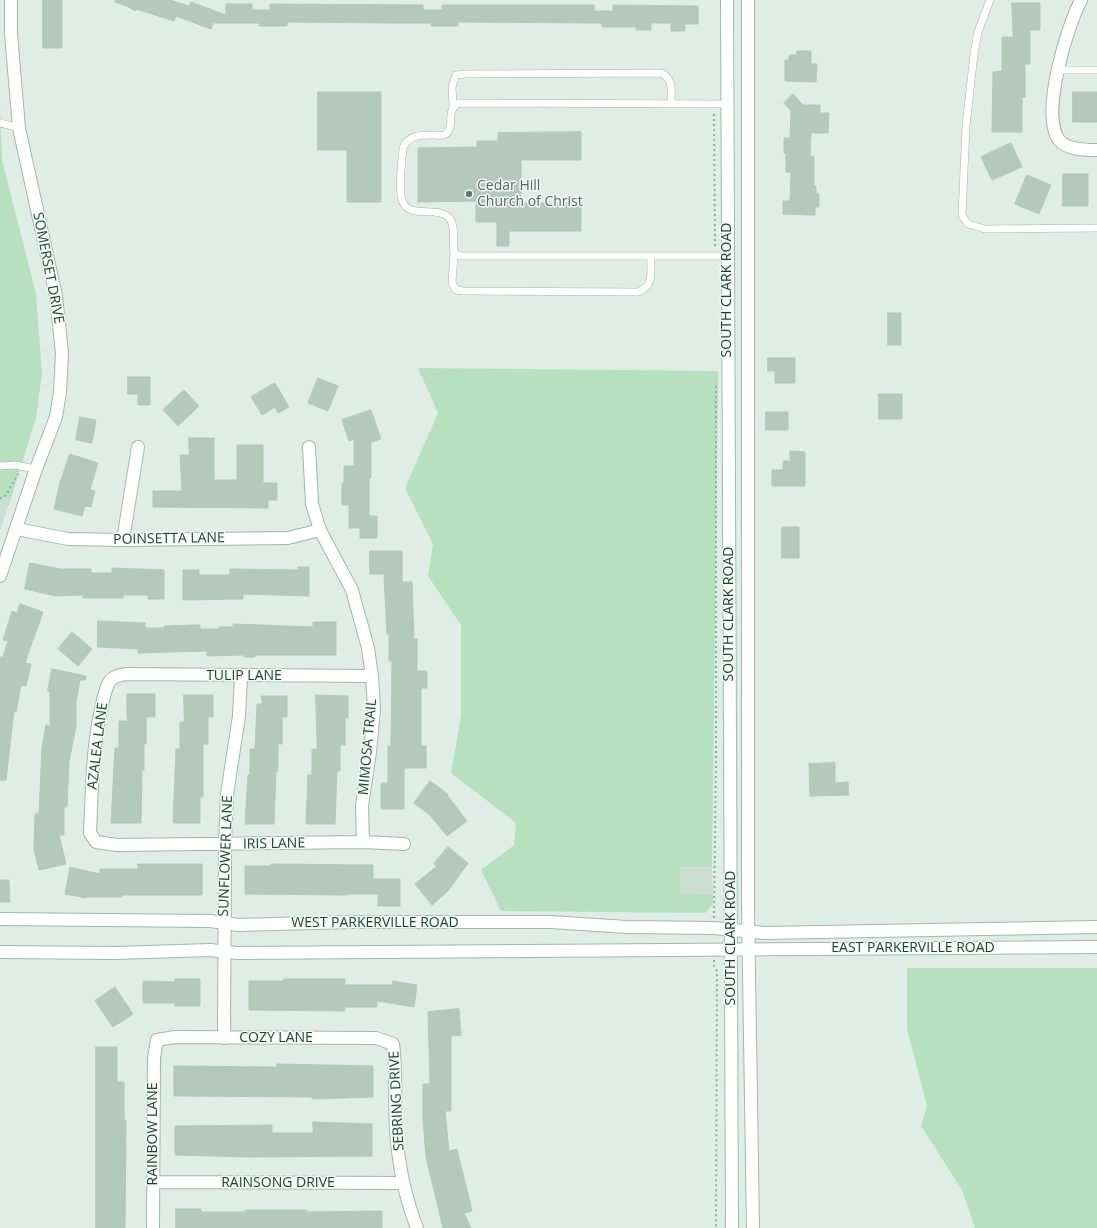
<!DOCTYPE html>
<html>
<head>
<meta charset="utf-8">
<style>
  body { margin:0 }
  canvas { display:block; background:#e0ede6 }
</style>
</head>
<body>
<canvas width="1097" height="1228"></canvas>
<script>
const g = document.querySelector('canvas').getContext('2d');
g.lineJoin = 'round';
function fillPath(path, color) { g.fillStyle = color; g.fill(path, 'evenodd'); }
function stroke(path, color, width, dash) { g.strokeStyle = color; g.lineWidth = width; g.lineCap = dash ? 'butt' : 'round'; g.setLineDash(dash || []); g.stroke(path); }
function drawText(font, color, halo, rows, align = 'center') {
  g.font = font + ' "Open Sans",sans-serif'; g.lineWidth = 3; g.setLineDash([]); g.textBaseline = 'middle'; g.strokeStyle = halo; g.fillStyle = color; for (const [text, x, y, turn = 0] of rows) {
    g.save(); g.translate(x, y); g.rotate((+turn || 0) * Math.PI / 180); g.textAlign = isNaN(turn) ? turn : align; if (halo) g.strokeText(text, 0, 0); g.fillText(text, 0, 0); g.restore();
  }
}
fillPath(new Path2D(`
  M0,497l11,1 -11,33z
  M680,866l32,1 1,27 -33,-1z`), '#ceddd4');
fillPath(new Path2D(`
  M0,106l2,54 34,134 6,79 -6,45 -25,80 -11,-1z
  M418,368l300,3 -6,496h-32v26l33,1v11l-8,8 -204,-2 -20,-41 33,-25 2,-22 -65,-50 10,-56v-92l-33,-49 5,-32 -28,-56 33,-75z
  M907,968h190v260h-122l-13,-38 -41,-64 6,-20 -20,-77z`), '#b7e0be');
const building = new Path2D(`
  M43,0h19v48h-19z
  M116,0h54l19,6 2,-4 35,13v-11h26v6h18v-6l153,1v5h19v-5h152v6h19v-6l85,1v18h-13v7h-14v-8h-20v7h-15v-3h-34v-4l-144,-1v4h-27v-3h-34l-110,-1v4h-28v-3h-46l-2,6 -35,-13 -2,5 -38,-12 -1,2 -8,-5 -12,-4z
  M1012,3h28v27h-10v34h-5v33h-3v35h-30l1,-60 9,-1v-34h11z
  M797,51h14v13h6l-1,18 -31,-1v-21h4v-5h8z
  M318,92h63v110h-34v-52h-29z
  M1073,92h24v30h-24z
  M793,94l10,11h17v8h9l-1,20h-17l-1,23 4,1v29h2v8h3v13h-4v8l-32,-1v-13h7l1,-29h-5v-19h-2v-15h6l1,-27 -7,-8z
  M581,132v28h-60v43h60v28h-72v15h-12v-24h-21v-21l-58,1v-54l59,-1v-6h21v-8z
  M1011,143l11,24 -30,13 -11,-23z
  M1063,174h25v32h-25z
  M1027,175l24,10 -12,29 -24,-10z
  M888,313h13v32h-13z
  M768,358h27v25h-20v-12h-7z
  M128,377h22v28h-12v-11h-10z
  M318,378l20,8 -10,25 -20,-8z
  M275,383l14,24 -11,6 -3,-6 -13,8 -11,-18z
  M184,390l15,16 -21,20 -15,-16z
  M879,394h23v25h-23z
  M371,410l10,29 -10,3v36h-2v38h8v22h-17v-10h-11v-23h-7v-22h2v-17h10v-27l-5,2 -7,-21z
  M766,412h22v18h-22z
  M80,417l16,3 -4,23 -16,-3z
  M189,438h25v42h23v-35h26v38h14v17h-9v8l-115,-1v-16h29l-2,-36h9z
  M790,451l15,1v34h-33v-16h11v-9h7z
  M70,454l28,9 -8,27 5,1 -4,16 -6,-1 -3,10 -28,-7 6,-26z
  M782,527h17v31h-17z
  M370,551h32v31h10l2,57h3v32h10v17h-6v58h5v22h-22v41h-23v-26h7v-37h3l1,-85h-3v-27h-2l-3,-60h-14z
  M30,563l30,6h31v4h21v-5l52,2v29h-16v-4h-25v3h-40v-3l-27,1 -31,-7z
  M298,567h11v29l-66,-2v5l-60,1v-30h16v5h31v-6l68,1z
  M20,604l23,8 -18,51 6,1 -5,22 -5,-1 -5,27 -2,-1 -8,69h-6v-123h3l5,-16 -5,-1 9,-29 5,2z
  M98,621l47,2v5h19v-2l36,-1v4h19v-2h14v-3l80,3v-5h23v33h-81v2h-11v-2l-37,1v-5l-69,2v-4l-40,-2z
  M72,632l20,17 -14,17 -20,-17z
  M52,669l34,7 -1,4h-5l-4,22v25l-7,34 -2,46h-3v28h-5l7,29 -27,6 -5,-21 1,-35h4l3,-67 4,-22 4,1v-34l-2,-1z
  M127,694h28v23h-9v27h-2v26h-2l-1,53h-30l4,-75h4v-27h8z
  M184,695h29v22h-5v27h-5v53h-3v26h-27l3,-74h4v-27h4z
  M316,695l32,1v22h-3v27h-5v26h-3l-2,53h-29l2,-49h4v-26h5z
  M262,696h25v21h-5v27h-4v27h-2l-2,53h-29l3,-49h2v-26h5l2,-45h5z
  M835,763v20l13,-1 1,13 -39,1 -1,-32z
  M430,781l18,13 -1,1 20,26 -20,15 -17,-21 -16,-12z
  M448,847l20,16 -20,28 -16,14 -17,-21 22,-18 -3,-2z
  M138,864h64v31h-80v2h-36v1l-21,-4 5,-27 30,7v-5h38z
  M271,864l102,1v14h27v27h-22v-12h-31v1l-102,-1v-28h26z
  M0,880h9l1,22h-10z
  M175,979h25v27h-25v-3h-32v-22l32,1z
  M284,979h61v6h47l1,-4 24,4 -3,22 -37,-6v6h-32v4l-96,-1v-29h35z
  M115,987l18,27 -20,13 -18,-26z
  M459,1009l2,26 -10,1v75h-6l4,40 8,-2 15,62 -8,2 7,15h-28l-17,-71 -3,-37v-36h7l-2,-72z
  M96,1047h21v35h7v38h2l-1,108h-29z
  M277,1064l96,2v31l-61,2v-2l-138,-1v-30l103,1z
  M313,1122l59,2v32l-125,1 -72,-2v-29l97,-1v8h41z
  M176,1209h25v3h44v-2h62v2l75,-1v17h-206z`);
fillPath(building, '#b5c8be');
stroke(building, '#b2c7bc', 1);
const lane = new Path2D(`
  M990,0l-12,32 -4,22 -8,72 -4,89 6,9 17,5 112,-1
  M1058,70h39
  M727,104l-268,-1c-16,9 -1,24 -15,32 -15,1 -34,-4 -41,13 -1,14 -5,39 -1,52 7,21 36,4 48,19 6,8 2,24 4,34l6,3h267
  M453,106l-1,-19 4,-12 9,-1 196,-1c13,6 10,18 10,30
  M0,123l19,5
  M454,253l-2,30 4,7 7,1 175,1c17,-7 12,-19 13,-35
  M0,466l15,-1 21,4`);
const street = new Path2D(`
  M1081,0c-14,27 -41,114 -22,140 8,10 27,10 38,10
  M309,447l3,57 8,26 32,60 16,58 4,28 2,33 -4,43 -8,54 1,36
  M17,529l51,10 55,1 165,-2 32,-8
  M123,540l15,-93
  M0,576l36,-107 20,-52 4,-25 2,-39 -6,-57 -37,-168 -8,-94v-34
  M372,676l-247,-2c-7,2 -12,2 -16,8 -4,8 -6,18 -8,27 -9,41 -9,82 -11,124l6,9 21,3 246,-3 41,2
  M224,1038l1,-194 2,-50 12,-78 2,-40
  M153,1182l250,1
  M153,1228l1,-170 3,-18 18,-3 201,1 17,6c4,28 1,57 3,85 2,33 9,68 21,99`);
const secondary = new Path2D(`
  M727,0l5,1228
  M748,0v908l5,320
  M0,919l210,2 28,4 113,-3h200l76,5 87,1 50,5 333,-6
  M0,952l115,1 95,-3 27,3 860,-6`);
stroke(lane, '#a2b5ad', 8);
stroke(street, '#a2b5ad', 14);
stroke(secondary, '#9eb9ad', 14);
stroke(new Path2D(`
  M714,114l1,134
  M0,499l6,-4 12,-21
  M714,918l2,-164v-368
  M714,960v6l3,5 -1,257`), '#7eb39c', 2, [2, 3]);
stroke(lane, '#fff', 7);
stroke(street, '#fff', 12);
stroke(secondary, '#fff', 12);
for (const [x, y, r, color] of [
  [469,194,4,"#6b7280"]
]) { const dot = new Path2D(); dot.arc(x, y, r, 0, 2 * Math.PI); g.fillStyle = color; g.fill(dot); stroke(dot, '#f1f9f4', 1.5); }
drawText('14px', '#5b616d', '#f1f9f4', [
  ["Cedar Hill",477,186],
  ["Church of Christ",477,202]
], 'left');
drawText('14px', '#1f3f33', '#f1f9f4', [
  ["SOMERSET DRIVE",48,268,79],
  ["SOUTH CLARK ROAD",727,290,-90],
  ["POINSETTA LANE",169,539,-1],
  ["SOUTH CLARK ROAD",729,614,-90],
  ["TULIP LANE",244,676],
  ["AZALEA LANE",98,746,-83],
  ["MIMOSA TRAIL",368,747,-85],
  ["IRIS LANE",274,844,-1],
  ["SUNFLOWER LANE",226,856,-88],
  ["WEST PARKERVILLE ROAD",375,923],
  ["SOUTH CLARK ROAD",731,938,-90],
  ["EAST PARKERVILLE ROAD",913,948],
  ["COZY LANE",276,1038],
  ["SEBRING DRIVE",397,1101,-93],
  ["RAINBOW LANE",153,1134,-90],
  ["RAINSONG DRIVE",278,1183]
]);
</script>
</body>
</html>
